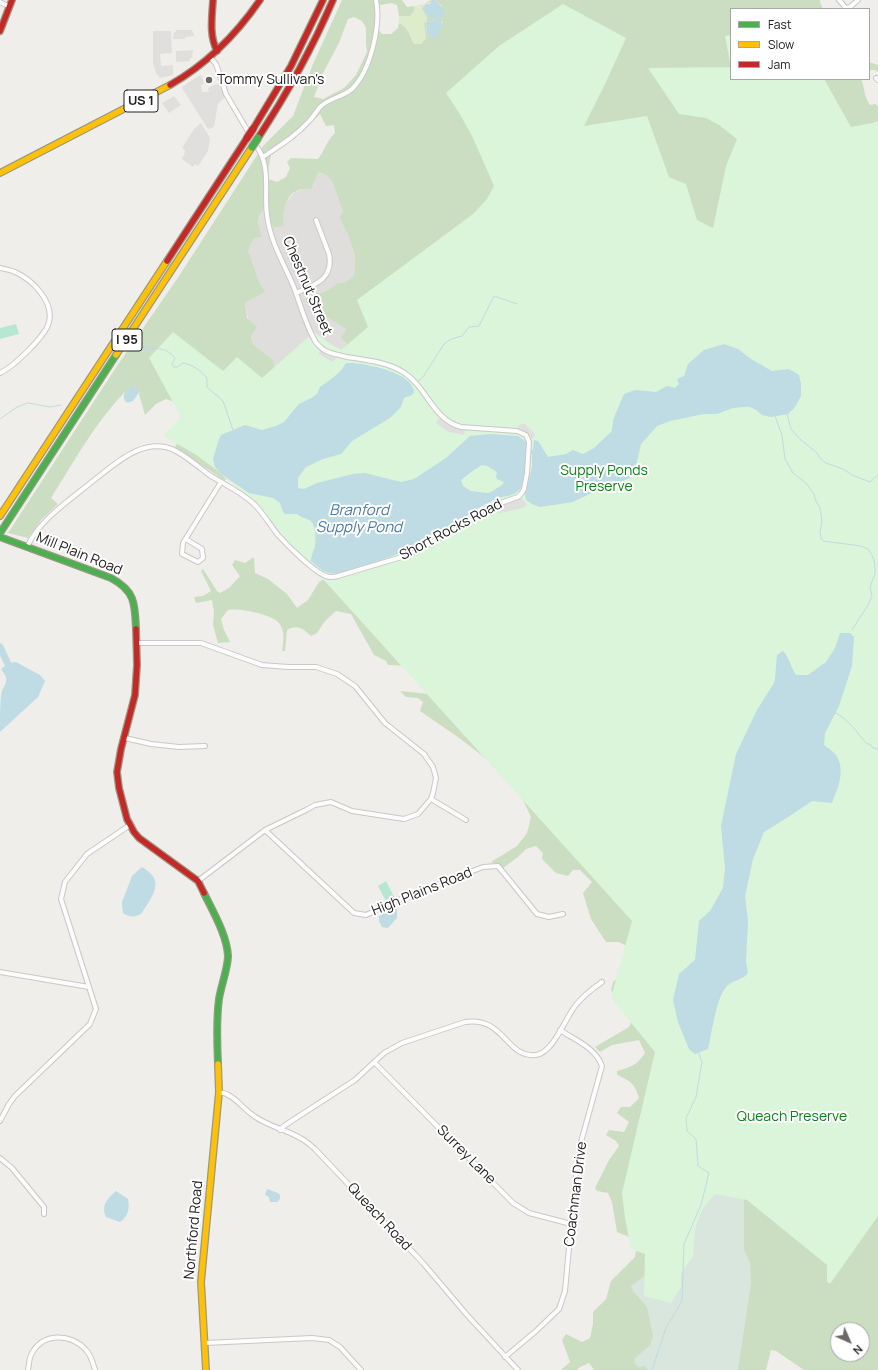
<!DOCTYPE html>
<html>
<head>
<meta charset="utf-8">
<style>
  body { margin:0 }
  #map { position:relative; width:878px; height:1370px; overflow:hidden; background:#f0eeeb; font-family:Manrope,sans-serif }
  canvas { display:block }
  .legend { position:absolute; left:730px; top:8px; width:140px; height:72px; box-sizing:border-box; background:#fff; border:1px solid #a7a7a7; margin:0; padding:5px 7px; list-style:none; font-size:12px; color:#222 }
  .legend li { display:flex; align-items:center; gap:8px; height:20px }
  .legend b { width:20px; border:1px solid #a7a7a7 }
  .north { position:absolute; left:830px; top:1322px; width:40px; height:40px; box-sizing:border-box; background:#fff; border:1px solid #a7a7a7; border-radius:50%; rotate:135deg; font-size:11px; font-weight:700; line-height:16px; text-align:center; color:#222 }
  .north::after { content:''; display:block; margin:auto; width:14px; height:18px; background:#6a6968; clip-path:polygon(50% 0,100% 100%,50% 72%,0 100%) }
</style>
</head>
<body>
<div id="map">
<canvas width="878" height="1370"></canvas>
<ul class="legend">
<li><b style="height:5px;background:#4caf50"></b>Fast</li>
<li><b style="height:5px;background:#ffc107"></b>Slow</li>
<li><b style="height:5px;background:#c62828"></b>Jam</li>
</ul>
<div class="north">N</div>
</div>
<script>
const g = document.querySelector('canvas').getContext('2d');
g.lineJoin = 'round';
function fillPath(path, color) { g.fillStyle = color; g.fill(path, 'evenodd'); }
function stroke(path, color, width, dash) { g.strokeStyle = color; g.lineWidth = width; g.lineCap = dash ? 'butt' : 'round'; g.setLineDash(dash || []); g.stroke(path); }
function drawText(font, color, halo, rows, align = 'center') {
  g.font = font + ' Manrope,sans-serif'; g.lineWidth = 4; g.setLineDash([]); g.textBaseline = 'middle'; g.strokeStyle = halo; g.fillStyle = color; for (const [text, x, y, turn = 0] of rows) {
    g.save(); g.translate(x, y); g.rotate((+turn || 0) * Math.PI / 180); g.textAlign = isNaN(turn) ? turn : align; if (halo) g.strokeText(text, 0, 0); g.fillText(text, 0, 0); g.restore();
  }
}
fillPath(new Path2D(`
  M319,172l7,3 6,6 11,31 -4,5 9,18 7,21 -1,19 -8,7 -8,1 -14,9 -12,2 34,35 1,14 -5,10 -66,18 -3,-11 -20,-16 -8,-41 19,-11 -14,-32 -2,-9 6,-13 4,-12 2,-12 3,-4 6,-1 1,14 12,-9 4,-12 9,-10 19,-7v-7z`), '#dfdedc');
fillPath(new Path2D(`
  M424,4l-2,5 5,9v3l-3,2 2,15 -5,6h-7l-3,-8 -12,-13v-7h11l4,-5v-5z`), '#ddeccb');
fillPath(new Path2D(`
  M342,0h60l5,7 7,-1v5l-4,5h-11l-2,-11 -6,-2 -11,2v17l-2,7 4,5h9l7,-6 1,-5c9,5 11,12 15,21h7l5,-6 -2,-15 3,-2v-3l-5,-9c2,-4 5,-8 10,-9l-1,2 -5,2 -3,6 7,8 12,-12 -7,-6h385v2l3,7h-92v70h130c4,9 3,18 9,26l5,-1 3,2v578l-104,-1 -386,-18 -2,-4 -12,-6 -23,-41 -15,-3 -11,10 -8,12 -6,3c-8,-7 -13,-12 -24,-6l-2,21h-3c1,-8 4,-20 -3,-28 -8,-9 -40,-15 -51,-13l-7,9 3,11 6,12 -12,1 -5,-18 1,-13 -2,-12 -16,3 -2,-6 9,-1 8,-5 -10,-20 2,-2 14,22 3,2 9,-5 11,-12 -8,-11 3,-5 10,3 9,-6 1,16 13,6 19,15 10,14 11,-8 11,-18 6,-4 43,-5 -147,-99 5,5 -1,2 -50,-34 4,-8 8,-9 -8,-26 -13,-5 -10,5 -11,11 -6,-21 1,-3 -11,-3c-32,31 -54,72 -78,110l7,6 -16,15 -14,19 -20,-5 109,-167 62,-90 84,-130 30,-30 20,-52zM354,17l8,4 4,7v16l1,8 -11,23 -12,13 -21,11 -9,-2 9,-24 16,-30 9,-24zM436,20l6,1c1,6 -3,12 -7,17l-6,-1 -3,-8 1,-7zM320,114l6,12 8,-1 1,8c-8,7 -10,17 -17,26l-27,-1 -4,4 3,6 -4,9 -9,5 -9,-3 1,-13 2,-11 24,-17zM319,172l7,3 6,6 11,31 -4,5 9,18 7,21 -1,19 -8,7 -8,1 -14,9 -12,2 -7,5 4,6 37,24 -5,9 6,5 -5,10 -66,18 -3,-11 -20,-16 -2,-8 6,-9 -10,-9 -2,-15 20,-11 -6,-11 -11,-30 6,-13 8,-1c-4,-10 -6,-19 1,-27l6,-1 1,14 4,4 10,-1c-3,-19 4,-40 27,-37 4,-6 3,-11 8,-17z
  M869,62l9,3v7l-3,-2h-6z
  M400,691l67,7 411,17v655h-74l-28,-19 -5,-1 -5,20h-172l-5,-7 -9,4 -3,3h-16l9,-8 -8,-22 4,-6 16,8 8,-4 3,-14v-12l13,-13 5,-18 24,-24 2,-12 -3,-6 -17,-7 -5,-30 -4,-9 -11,-2 -2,-3 14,-28 10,-14 -3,-5 -10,-6 3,-5 15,2 5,-10 -12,-9 4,-6h9l9,-9c-4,-14 -8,-17 -22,-23v-4c14,-4 20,-6 28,-18l-6,-13 -27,5 -12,7 -5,-5 34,-20 9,-18 -22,-11 -5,-8 2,-8 8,-6 9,-28 -11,-6h-13l-15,-23 -8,-26 9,-11 -12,-12h-7l-5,6 -12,-3 -14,-14 1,-6 -7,-7 -10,3 -8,8 -15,11 -5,-3 -7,-3 26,-16 10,-13 4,-16c-4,-8 -7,-17 -13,-24 -24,-34 -65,-59 -98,-82l3,-9 -5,-4 -12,-1zM838,1330h24v24h-24z`), '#cbdec1');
fillPath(new Path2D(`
  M661,1176l83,22v52l6,13 1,20 -13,87h-90l-3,-4 -6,1 -4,-3 -1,-5 16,-14 3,-9 -6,-29 -14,-16 -2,-5 15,-11z`), '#d9e6de');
fillPath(new Path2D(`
  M563,4l63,34 -20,44 -22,44 63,-10 22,61 17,7 11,36 16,8 13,-62 11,-27 -18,-14 -13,-7 -27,-4 -31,-46 83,-1 -6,-31 6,-1v44h93l27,48 21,-4 6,-2v1095l-48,68 -3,-2v-17l-80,-65 -32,-6 -12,14 -3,7 -5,14 -2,28 -6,8 -6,9v13l-10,16 -27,-7 1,-42 -14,-5 -6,-31 -3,-25 33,-141 -44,-54 21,-77 -376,-416 -37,-33 -24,-18 -32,-18 18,-19 -32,-59 24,-26 50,39 14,-14 25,21 52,-46 15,11 12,7 27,-23 -11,-27 116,-86 14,-15 7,-13 -21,-48 -12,-22 -15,-23 53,-47z`), '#daf5da');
fillPath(new Path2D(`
  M16,324l3,10 -19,5v-11z
  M386,881l8,16 -8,4 -8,-15z`), '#b7e6d2');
fillPath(new Path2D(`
  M176,30h16l2,6 -9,1v2h-12l1,-7h2z
  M153,31h18l1,22 -12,1 1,12 12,-1v10l-13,3 -4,-5 -3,-10z
  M193,50l-1,8h-2v3l-14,1v-11z
  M200,75l2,1 2,8 -3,1 1,7h7l-1,-4 11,-5 6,14 -7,7 -4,23 -6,2 -26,-41v-1z
  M174,96l7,9 -12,8 -7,-10z
  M201,123l9,15 -2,13 -10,15 -3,-2 -2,3 -11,-8v-2l2,-1 1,-6 -3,-2 12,-19z
  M320,350l6,4 12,3 -6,5 -13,-8z
  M439,418l13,9 13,3 -1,5 -15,-3 -5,-3 -8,-6z
  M521,424h4l9,9 1,3 -3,3 -6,-7 -9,-4z
  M522,498l5,7 -4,3 -23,5 -8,-1 -2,-4z`), '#e0dfde');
fillPath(new Path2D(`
  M432,0h3c5,5 11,9 8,17l-13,1 -7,-8v-2l3,-4h4z
  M440,19c5,7 -1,18 -8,21 -5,-6 -7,-11 -5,-18z
  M724,344l14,5 13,10 21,12 17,-2 10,6 2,9v12l-6,11 -7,7 -17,3 -9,-2 -6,-5 -6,-3h-7l-10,1 -16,6h-13l-34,7 -13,5 -16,18 -6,26 -5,8 -9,4 -9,1 -39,19 -33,5 -6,-2 -8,-5 -1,-5 7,-28v-13l-6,-1c-1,9 -1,29 -6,36 -5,7 -15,7 -22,9 -5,2 -10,5 -14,7 -12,6 -22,15 -33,22 -29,18 -62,32 -95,41 -8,2 -19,7 -27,5 -7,-2 -13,-8 -18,-12 0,-6 3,-10 4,-15 1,-7 1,-20 -4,-25 -4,-3 -10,-3 -14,-7h-12l-2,-2 -3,-9 -7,-5 -24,-5 -28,-19 -6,-7 -2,-8 6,-20 2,-4 24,-10 17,5 14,-4 8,-4 15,-18 14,-7 4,-3 3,-7 14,-10 8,-8 4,-6c17,-1 67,9 68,29l-2,3 -8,3 -3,9 -11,11 -38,23 -11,13 -18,5 -17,8 -8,11v10l6,1 13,-6 36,-9 12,-1 36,9 13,-3 32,-21 24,-22 20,-2 28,2 7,5 2,4v6l6,-1 1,-10 4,1 10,16 18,-3 7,-4 10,4 11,-6 18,-17 1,-11 11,-26 11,-4 21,2 11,-6 8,2 4,-4 -2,-5 7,-3 4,-12 16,-14zM482,465l5,1 10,6 -1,5 1,2 7,3 -2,3 -11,7 -4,1 -16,-2 -8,-5 -2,-6 13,-10z
  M132,386l8,5 -7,10 -6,2c-7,-7 -1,-13 5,-17z
  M840,633h10l4,4 -2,29 -13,40 -14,27 -1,12c4,3 9,6 12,10 10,16 2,32 -4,48l-20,-2 -27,18 -21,13 -11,27 -8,37 3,25 -2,40 2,12c-5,7 -15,7 -21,13 -11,11 -15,47 -19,63l-13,5 -6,-5 -11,-27 -5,-22 6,-26 16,-14 4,-39 11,-10 13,-23 2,-20 -4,-42 15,-72 21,-44 17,-27 1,-4 2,-24 6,-4c7,7 7,15 13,24h12l18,-13 9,-14z
  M16,662l24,13 5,6 -7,16 -38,35c0,-9 0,-35 2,-41 2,-5 5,-8 4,-14 -1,-3 -4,-6 -5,-8l8,-6z
  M142,867c4,2 7,5 10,8 10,12 -4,27 -10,38 -6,5 -13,4 -19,0l-1,-7v-4l10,-26z
  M393,906l4,3v9l-9,10 -6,-1 -3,-6v-5l4,-5z
  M267,1189l11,4 2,2v4l-3,3h-7l-1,-5 -4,-2z
  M116,1191l12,8c2,9 0,18 -8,23l-14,-5c-5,-12 1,-18 10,-26z`), '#bfdbe3');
stroke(new Path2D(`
  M418,381l5,-4 21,-33 7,-5 11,-3 7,-9 10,-1 15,-30 23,8
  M101,395c16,-11 18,-21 29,-35 3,-4 7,-8 10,-12 16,2 24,-3 35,10l-3,6 2,3h3l6,-4c10,2 17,7 24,15v9l16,14 10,29
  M787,414l4,15 10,11 15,12 5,7 5,4 17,6 9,6 18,7 8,-7
  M775,416l7,19 3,24 8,14 13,10 8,11 2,7 4,7 2,13 -2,11 1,6 2,3 38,5 7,3 4,6 3,9v10l-5,13 2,9 -4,9 -16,25
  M0,419l17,-12 11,-4 22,4 11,-2
  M834,712c17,9 21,19 33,32h3l3,4 5,1
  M652,1370l14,-42 16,-27 2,-57 17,-39 8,-32 -11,-7 -2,-27 -9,-8 -1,-13 10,-21 6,-35 -4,-11`), '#bfdbe3', 1);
stroke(new Path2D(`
  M0,647l8,17 6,7`), '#bfdbe3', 7);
const street = new Path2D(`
  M839,0l7,8 4,-1 8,-7
  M0,2l10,5
  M876,78l2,2
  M263,157c16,-11 33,-21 46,-36 4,-4 7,-9 11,-14 9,-9 23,-10 32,-18 19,-19 29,-64 24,-89
  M0,268c5,1 11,2 15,4 18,8 39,30 34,50 -3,14 -36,45 -49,51
  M296,293c19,-8 38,-14 33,-39l-13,-34
  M186,539l16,10 1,9 -5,4 -16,-8 1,-11 38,-61
  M27,547c12,-27 44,-48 66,-66 23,-18 52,-46 83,-30 11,6 22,15 32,23 15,10 32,17 46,30 9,9 16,21 24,31 9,10 36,37 48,41 4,2 8,1 12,0l67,-20 44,-23 40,-26 29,-10 3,-3 3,-5 3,-16 2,-31 -3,-7 -9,-4 -56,-4c-28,-7 -34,-40 -58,-55 -16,-10 -37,-12 -56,-15 -7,-2 -16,-3 -23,-7 -4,-3 -8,-6 -10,-11 -9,-16 -14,-36 -21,-54 -10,-23 -23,-44 -26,-70 -3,-21 3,-44 -7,-63l-34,-58 -10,-30 -6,-7
  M136,643h65l61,22 26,2h28l21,7 18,12 30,37 39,31 9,13 3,11 -3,15 -2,6 -13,15 -14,5 -52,-8 -21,-9 -16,3 -9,5 -41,20 -67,51
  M125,738l26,6 28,3 26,-1
  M431,799l35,21
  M265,830l89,83 12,2 25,-12 92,-36 15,-1 39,48 12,3 14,-3
  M0,972l89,15
  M375,1063l138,140 16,10 42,11
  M219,1092c15,2 23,16 35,24 15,11 32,13 48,23 4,2 8,6 12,9l109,115 44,52 51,55
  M0,1121l9,-17 6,-8 75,-72 6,-15 -35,-110 4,-17 22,-28 43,-29
  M280,1130l4,-4 9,-6 62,-40 29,-27 18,-10 63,-21c40,-6 40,36 71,33 17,-2 29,-36 39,-49 7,-9 17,-17 27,-24
  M0,1158l12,10 32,39v7
  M205,1343l107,-5 17,2 11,7 21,23
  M505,1357l31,-26 23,-22 6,-18 10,-108 6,-41 21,-76c-6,-18 -27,-26 -42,-36
  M28,1370c1,-5 1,-11 3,-15 11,-23 40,-22 55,-5 5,5 7,13 9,20`);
const fast = new Path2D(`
  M0,533l116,-178
  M0,537l111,41c24,13 24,25 25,51
  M204,893c9,19 23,42 24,63 0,12 -7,30 -9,43 -3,22 -2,43 -1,65`);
const slow = new Path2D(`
  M0,173l170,-88
  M116,355l136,-208
  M0,516l167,-255
  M206,1370l-5,-88 18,-190 -1,-28`);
const jam = new Path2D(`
  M213,0c-1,18 -4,35 4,51
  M0,31l12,-31
  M170,85c37,-21 66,-50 90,-85
  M253,129l38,-63 32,-66
  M258,138c29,-44 54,-89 75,-138
  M167,261l80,-123
  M136,629l1,36 -2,30 -14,54 -4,23 2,16 8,31 7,13 5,6 59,43 6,12`);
stroke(street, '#c9c8c7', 6);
stroke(fast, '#999a82', 8);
stroke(slow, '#999a82', 8);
stroke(jam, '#999a82', 8);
stroke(street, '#fdfcfc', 4);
stroke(fast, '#4caf50', 5.5);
stroke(slow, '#ffc107', 5.5);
stroke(jam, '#c62828', 5.5);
const fastBridge = new Path2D(`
  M252,147l6,-9`);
const jamBridge = new Path2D(`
  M247,138l6,-9`);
stroke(fastBridge, '#c5a2ac', 9, []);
stroke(jamBridge, '#c5a2ac', 9, []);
stroke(fastBridge, '#4caf50', 7);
stroke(jamBridge, '#c62828', 7);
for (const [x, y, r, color] of [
  [209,80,4,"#6a6968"]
]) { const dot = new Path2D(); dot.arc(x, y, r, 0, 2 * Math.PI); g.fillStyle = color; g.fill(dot); stroke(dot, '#fff', 1.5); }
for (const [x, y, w] of [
  [141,101,34],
  [127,340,30]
]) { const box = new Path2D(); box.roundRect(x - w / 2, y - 11, w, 22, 3); g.fillStyle = '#fff'; g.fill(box); stroke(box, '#222', 1); }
drawText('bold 13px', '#222', null, [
  ["US 1",141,101],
  ["I 95",127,340]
]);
drawText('14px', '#222', '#fff', [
  ["Tommy Sullivan's",217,80]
], 'left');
drawText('14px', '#222', '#fff', [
  ["Chestnut Street",307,286,67],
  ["Short Rocks Road",451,530,-28],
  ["Mill Plain Road",79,554,22],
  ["High Plains Road",422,892,-22],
  ["Surrey Lane",466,1155,45],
  ["Coachman Drive",576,1194,-83],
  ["Queach Road",379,1217,47],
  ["Northford Road",194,1230,-85]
]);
drawText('14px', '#0c8416', '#fff', [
  ["Supply Ponds",604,471],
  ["Preserve",604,487],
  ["Queach Preserve",792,1117]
]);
drawText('italic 15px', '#4a7aab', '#fff', [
  ["Branford",359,511],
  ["Supply Pond",359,528]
]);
</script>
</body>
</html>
